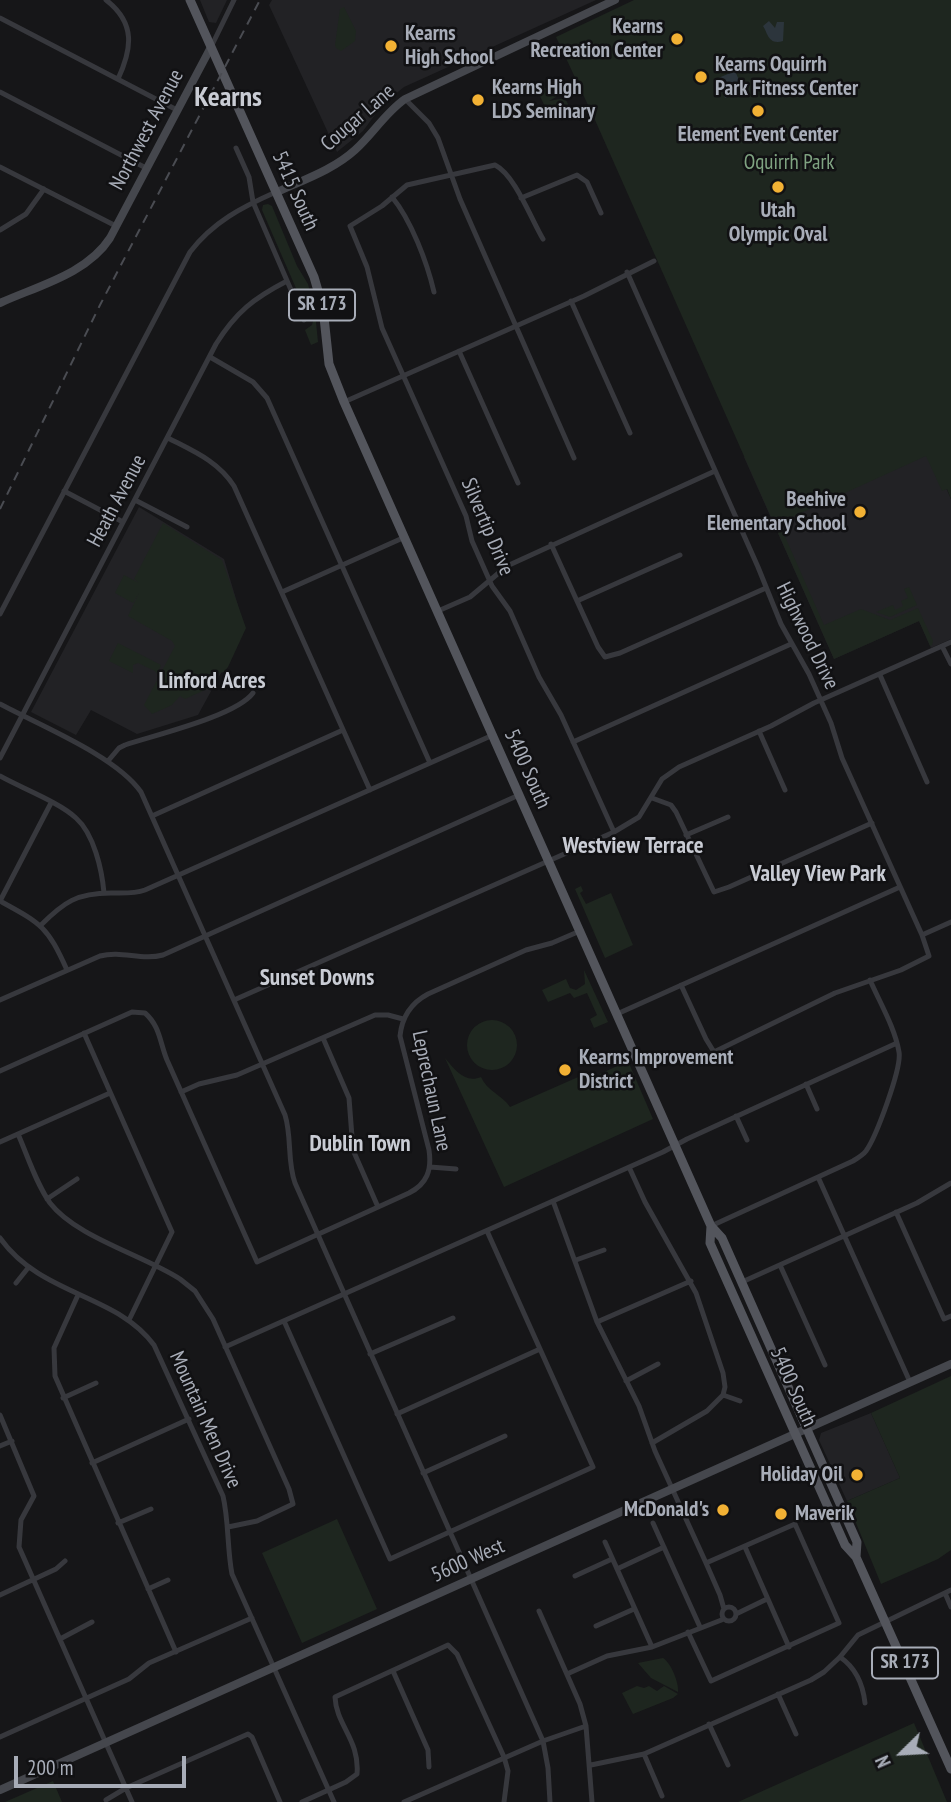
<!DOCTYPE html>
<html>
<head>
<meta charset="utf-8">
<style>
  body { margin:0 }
  #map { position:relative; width:951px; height:1802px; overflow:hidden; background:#161618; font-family:"PT Sans Narrow",sans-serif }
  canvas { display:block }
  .north { position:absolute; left:867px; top:1718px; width:70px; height:70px; -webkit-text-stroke:5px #111113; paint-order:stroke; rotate:246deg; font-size:19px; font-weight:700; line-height:28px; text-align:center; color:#a8adb8 }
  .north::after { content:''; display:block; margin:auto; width:24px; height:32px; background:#a8adb8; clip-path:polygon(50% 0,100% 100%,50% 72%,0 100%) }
  .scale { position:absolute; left:14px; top:1756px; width:172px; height:32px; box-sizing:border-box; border:4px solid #a8adb8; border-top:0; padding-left:9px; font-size:21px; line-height:24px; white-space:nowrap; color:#a8adb8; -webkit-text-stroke:5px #111113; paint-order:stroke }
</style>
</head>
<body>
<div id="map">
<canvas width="951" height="1802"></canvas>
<div class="north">N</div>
<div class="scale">200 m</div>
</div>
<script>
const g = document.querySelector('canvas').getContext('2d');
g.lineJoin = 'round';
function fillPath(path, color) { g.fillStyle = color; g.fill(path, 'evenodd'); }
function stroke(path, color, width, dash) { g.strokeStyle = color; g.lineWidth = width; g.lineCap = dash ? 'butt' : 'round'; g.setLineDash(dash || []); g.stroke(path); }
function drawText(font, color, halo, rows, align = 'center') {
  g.font = font + ' "PT Sans Narrow",sans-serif'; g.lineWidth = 5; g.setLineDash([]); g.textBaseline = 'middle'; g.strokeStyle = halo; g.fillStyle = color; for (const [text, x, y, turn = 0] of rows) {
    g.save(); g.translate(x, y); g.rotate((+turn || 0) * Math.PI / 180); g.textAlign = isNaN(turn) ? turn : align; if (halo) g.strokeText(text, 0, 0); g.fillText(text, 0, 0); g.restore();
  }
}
fillPath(new Path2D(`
  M200,0h27l-11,23 -7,-1z
  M272,0h324l-192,87 -21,17 -20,27 -26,21 -68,-147z
  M901,386l50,113v140l-20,9 -12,-27 -85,38 -90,-202z
  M139,507l85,52 21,70 -47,86 -61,19 -46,-24 -15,25 -45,-23z
  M871,1413l29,65 -53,23 -28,-61 2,-7z`), '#222225');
fillPath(new Path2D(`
  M634,0h317v499l-4,-10 -5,2 -16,-35 -147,67 45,102 37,-16 29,11 28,-12 15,33 -1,4 -2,1 -11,-25 -85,38 -239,-539 -39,-83z
  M344,7l12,24 -1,10 -14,10 -5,-3 -1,-3 5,-36z
  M558,81l3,8 -6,2 1,6 -7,4 16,-3 4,8 -20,9 -11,-23z
  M268,204l4,2 25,60 11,18 7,28 3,30 -7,3 -6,-15 7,-5 2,-8 -9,-8 -43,-99 1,-5z
  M163,523l59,37 24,68 -18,39 -4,5 -12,3 -5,14 -22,10 -5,-3 -8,9 -20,9 -8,-9 31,-59 -3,-5 -44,-25 11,-23 -6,10 -18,-10 9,-18 15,8 -5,-4z
  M909,587l8,18 -27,12 -14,-5 17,-7 2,5 8,-4 -2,-5 7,-3 -4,-9z
  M118,643l43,22 -4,9 -2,-3 -17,-8 -5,2v8l-24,-12z
  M581,886l2,5 -3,2 6,11 25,-11 22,52 -28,13 -30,-69z
  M584,970l24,52 -14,6 -4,-9 7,-4 -10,-22 -13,5 -4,-5 -22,9 -6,-12 24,-11 4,9 6,2 9,-6z
  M467 1045a25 25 0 1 1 50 0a25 25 0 1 1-50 0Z
  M445,1058c9,11 20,26 36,19 6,14 21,18 29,30l75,-33 4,5 39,-18 25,58 -149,68z
  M951,1376v174l-13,9 -57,25 -34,-83 53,-23 -29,-65z
  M337,1519l40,90 -75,34 -40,-90z
  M663,1658c8,5 16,24 15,34l-27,-14 -13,-15z
  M637,1686l7,2 5,-2 8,5 7,-5 14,8 -5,4 -40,16 -11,-21z
  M914,1723l33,79h-209z
  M53,1781l9,21h-57z`), '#1e261f');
fillPath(new Path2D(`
  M769,21l6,7 2,-6h7l-1,19c-15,5 -16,-10 -20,-15z
  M735,71l8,18 -18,9 -9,-19z`), '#2c353c');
stroke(new Path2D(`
  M106,0c30,23 26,49 12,79
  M0,18l177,92
  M211,47l23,-47
  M0,92l146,76
  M405,99l24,24 9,15 22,61 114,259
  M236,148l13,29 4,25 51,118
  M0,167l116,59
  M392,197c19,23 35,65 42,95
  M521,198l56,-23 10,7 14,31
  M0,230l26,-16 18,-25
  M543,239c-12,-20 -28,-64 -48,-74l-88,20 -25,21 -32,20 17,41 15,61 84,188 6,25 20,45 18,25 29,66 22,38 53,117
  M627,272l131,295 23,57 28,50 22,49 11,35 80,177 7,21 -28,14 -66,23 -121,59 -8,-13 -25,-54
  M571,301l59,132
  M459,351l59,132
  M210,357l43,25 14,16 163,365
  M344,402l240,-106 70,-35
  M168,438c25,13 50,23 66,48l136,304
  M64,491l59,31
  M135,500l52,27
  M551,544l47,103 7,10 15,-4 146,-65
  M282,592l123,-55
  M577,601l103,-46
  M438,611l32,-14 37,-31 208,-95
  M0,614l190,-362c23,-30 52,-45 86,-60
  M942,646l9,18
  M880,675l47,107
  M0,704c41,22 116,52 141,88l144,323c7,22 2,46 10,68l248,558 5,27 2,34
  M759,731l26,59
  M573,742l218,-98
  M0,758l216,-414c20,-32 38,-46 71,-63
  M108,761l11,-13 6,-3c30,-10 111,-29 128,-52
  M0,776c21,12 59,26 76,42 18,16 26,52 28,75
  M652,798l19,7 5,7 38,80 15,-5 143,-64
  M152,816l191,-86
  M686,835l42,-18
  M0,901l51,-98
  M0,901c42,23 47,25 67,69
  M41,925c23,-23 36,-32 70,-32 11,0 23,1 34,-3l348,-155
  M922,935l29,-13
  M0,1000l100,-44c22,-6 41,5 63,-1l356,-160
  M234,1000l380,-168 25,-15 23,-38 17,-12 92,-41 43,-23 137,-61
  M617,1014l283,-127
  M84,1033l88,199 -43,88
  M323,1038l26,60 4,52 25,57
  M0,1071l132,-59 13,1c15,13 15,30 22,47l90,202 152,-69c18,-9 23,-23 20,-43l-29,-114c2,-20 11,-33 28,-42l98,-44 26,-7 28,-12
  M806,1084l11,25
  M181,1092l18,-8 38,-9 138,-60h13l15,4
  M736,1116l11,24
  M18,1134c10,23 18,49 32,69 26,34 93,52 130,76l15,12 18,28 76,170 4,15 -36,17 -29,6
  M0,1142l110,-49
  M430,1167l26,2
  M629,1167l16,35 51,91 27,80 2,14 -2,8 17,6
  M818,1177l92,205
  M47,1199l30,-20
  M553,1201l44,121 42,84 16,45 51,112 14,32 4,14
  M896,1212l48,107 7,-3
  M711,1226l142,-65c5,-3 10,-6 13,-10 10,-14 36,-83 33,-99 -4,-24 -19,-49 -29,-72
  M0,1238c41,58 117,56 154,107l69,151c6,26 4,52 9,78l102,228
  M576,1260l28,-10
  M780,1265l45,100
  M742,1282l175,-79 34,-20
  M16,1283l12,-15
  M78,1295l-24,53 1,28 121,276
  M284,1321l106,238 203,-92 -106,-236
  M597,1322l94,-41
  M225,1347l438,-195 24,-13 210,-96
  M370,1354l83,-36
  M626,1381l32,-17
  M63,1398l33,-15
  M397,1414l143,-65
  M0,1415l34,81 -13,24 -2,27 113,255
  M652,1443l55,-32 16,-16
  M0,1446l12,-5
  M92,1463l97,-44
  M423,1473l82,-37
  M118,1523l33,-14
  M653,1523l47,104
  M605,1542l47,105
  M745,1547l44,100
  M617,1569l47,-22
  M575,1576l37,-17
  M148,1589l20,-9
  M945,1593l6,14
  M0,1595l56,-26 9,-8
  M722 1614a7 7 0 1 1 14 0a7 7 0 1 1-14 0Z
  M539,1611l41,93 6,22 6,76
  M736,1614l31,-15
  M596,1626l38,-17
  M688,1632l23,49 128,-58 -44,-99 -89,39
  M60,1639l32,-17
  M840,1657c16,11 23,28 25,46
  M393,1671l35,79 1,17
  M567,1674l40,-18 45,-9 72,-28
  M778,1694l18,40
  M709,1724l19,41
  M0,1737l129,-58 20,-16 103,-45
  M644,1754l18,42
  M591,1765l53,-11 167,-74 13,-8 16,-15 18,-22 93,-45
  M106,1800l20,-12 122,-54 4,3 28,65
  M302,1802l44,-20 11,-8c3,-34 -21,-49 -22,-77l113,-52 9,9 47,103 4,14 -4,31
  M404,1802l139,-61 43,-15`), '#37383d', 5);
stroke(new Path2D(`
  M277,192c26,-12 56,-22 78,-42 18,-16 30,-37 50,-51l210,-99
  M0,303c37,-17 87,-29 110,-65l101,-191
  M0,1790l951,-426`), '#45474d', 8);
stroke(new Path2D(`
  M190,0l124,277 9,31 6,56 15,38 367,824 11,12 135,304 -1,15
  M711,1226l-1,17 135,302 11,12 95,212`), '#53555c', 9);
stroke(new Path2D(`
  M0,509l100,-204 160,-305`), '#4a4c52', 2, [9, 7]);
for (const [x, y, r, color] of [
  [677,39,7,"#f2b134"],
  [391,46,7,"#f2b134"],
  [701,77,7,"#f2b134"],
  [478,100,7,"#f2b134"],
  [758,111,7,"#f2b134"],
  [778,187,7,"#f2b134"],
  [860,512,7,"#f2b134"],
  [565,1070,7,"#f2b134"],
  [857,1475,7,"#f2b134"],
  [723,1510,7,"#f2b134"],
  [781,1514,7,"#f2b134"]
]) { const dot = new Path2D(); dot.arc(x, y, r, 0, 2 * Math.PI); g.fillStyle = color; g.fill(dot); stroke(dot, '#111113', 2.5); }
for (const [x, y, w] of [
  [322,305,66],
  [905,1663,66]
]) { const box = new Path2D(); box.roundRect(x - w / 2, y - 15.5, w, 31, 5); g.fillStyle = '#111113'; g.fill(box); stroke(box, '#a8adb8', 2); }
drawText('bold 19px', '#a8adb8', null, [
  ["SR 173",322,305],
  ["SR 173",905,1663]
]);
drawText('bold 21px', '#a8adb8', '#111113', [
  ["Kearns",663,27,"right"],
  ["Recreation Center",663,51,"right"],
  ["Kearns",405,34],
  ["High School",405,58],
  ["Kearns Oquirrh",715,65],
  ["Park Fitness Center",715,89],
  ["Kearns High",492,88],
  ["LDS Seminary",492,112],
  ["Element Event Center",758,135,"center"],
  ["Utah",778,211,"center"],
  ["Olympic Oval",778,235,"center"],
  ["Beehive",846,500,"right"],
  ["Elementary School",846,524,"right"],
  ["Kearns Improvement",579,1058],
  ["District",579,1082],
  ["Holiday Oil",843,1475,"right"],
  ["McDonald's",709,1510,"right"],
  ["Maverik",795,1514]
], 'left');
drawText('21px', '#a8adb8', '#111113', [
  ["Cougar Lane",358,118,-41],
  ["Northwest Avenue",147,130,-62],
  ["5415 South",295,191,66],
  ["Heath Avenue",117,501,-62],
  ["Silvertip Drive",487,527,67],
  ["Highwood Drive",807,636,64],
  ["5400 South",527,769,66],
  ["Leprechaun Lane",431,1091,78],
  ["5400 South",793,1387,66],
  ["Mountain Men Drive",205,1420,66],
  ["5600 West",468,1561,-24]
]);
drawText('21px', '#7fa381', '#111113', [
  ["Oquirrh Park",789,163]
]);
drawText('bold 23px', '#c9ccd4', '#111113', [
  ["Linford Acres",212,681],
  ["Westview Terrace",633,846],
  ["Valley View Park",818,874],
  ["Sunset Downs",317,978],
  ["Dublin Town",360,1144]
]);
drawText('bold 28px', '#c9ccd4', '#111113', [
  ["Kearns",228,98]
]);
</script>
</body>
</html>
